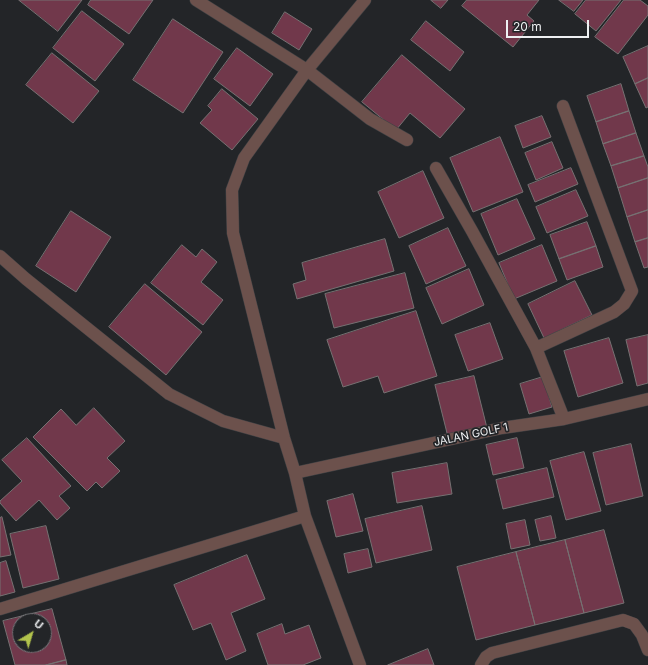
<!DOCTYPE html>
<html>
<head>
<meta charset="utf-8">
<style>
  body { margin:0 }
  #map { position:relative; width:648px; height:665px; overflow:hidden; background:#232528; font-family:Inter,sans-serif }
  canvas { display:block }
  .north { position:absolute; left:12px; top:613px; width:40px; height:40px; box-sizing:border-box; background:#232528; border:1px solid #747679; border-radius:50%; rotate:38deg; font-size:11px; font-weight:700; line-height:16px; text-align:center; color:#eef0f2 }
  .north::after { content:''; display:block; margin:auto; width:14px; height:18px; background:#b2c34c; clip-path:polygon(50% 0,100% 100%,50% 72%,0 100%) }
  .scale { position:absolute; left:506px; top:20px; width:83px; height:18px; box-sizing:border-box; border:2px solid #eef0f2; border-top:0; padding-left:5px; font-size:12px; line-height:14px; white-space:nowrap; color:#eef0f2; -webkit-text-stroke:3px #232528; paint-order:stroke }
</style>
</head>
<body>
<div id="map">
<canvas width="648" height="665"></canvas>
<div class="north">U</div>
<div class="scale">20 m</div>
</div>
<script>
const g = document.querySelector('canvas').getContext('2d');
g.lineJoin = 'round';
function fillPath(path, color) { g.fillStyle = color; g.fill(path, 'evenodd'); }
function stroke(path, color, width, dash) { g.strokeStyle = color; g.lineWidth = width; g.lineCap = dash ? 'butt' : 'round'; g.setLineDash(dash || []); g.stroke(path); }
function drawText(font, color, halo, rows, align = 'center') {
  g.font = font + ' Inter,sans-serif'; g.lineWidth = 3.5; g.setLineDash([]); g.textBaseline = 'middle'; g.strokeStyle = halo; g.fillStyle = color; for (const [text, x, y, turn = 0] of rows) {
    g.save(); g.translate(x, y); g.rotate((+turn || 0) * Math.PI / 180); g.textAlign = isNaN(turn) ? turn : align; if (halo) g.strokeText(text, 0, 0); g.fillText(text, 0, 0); g.restore();
  }
}
const building = new Path2D(`
  M19,0h63l-24,31z
  M91,0h62l-24,34 -41,-29z
  M431,0h17l-7,8z
  M467,0h72l-12,15 7,6 -21,26 -51,-41z
  M559,0h24l-9,11z
  M586,0h35l-25,31 -21,-17z
  M624,0h16l8,6v9l-30,39 -23,-17z
  M82,11l42,33 -29,37 -42,-33z
  M285,12l27,17 -13,21 -27,-17z
  M173,19l50,33 -40,61 -50,-33z
  M426,21l38,31 -14,19 -39,-31z
  M648,46v32l-13,6 -12,-27z
  M237,48l36,26 -23,32 -36,-27z
  M52,53l47,38 -26,32 -47,-38z
  M402,55l63,54 -25,29 -30,-25 -14,17 -34,-28z
  M648,78v29l-2,1 -11,-24z
  M621,84l8,27 -33,11 -9,-26z
  M222,89l36,30 -26,31 -32,-27 12,-13 -4,-4z
  M629,111l7,22 -33,11 -7,-22z
  M542,116l9,21 -28,11 -8,-22z
  M636,133l8,23 -33,10 -8,-22z
  M500,137l23,55 -50,20 -23,-54z
  M552,142l11,26 -27,12 -11,-27z
  M644,156l4,11v11l-30,10 -7,-22z
  M571,168l7,16 -43,18 -7,-17z
  M423,171l21,47 -45,20 -21,-46z
  M648,178v32l-21,7 -9,-29z
  M576,190l12,26 -41,17 -11,-26z
  M517,199l18,40 -37,16 -17,-41z
  M648,210v28l-13,4 -8,-25z
  M71,211l40,26 -35,55 -40,-26z
  M587,222l9,24 -37,13 -9,-24z
  M448,228l18,38 -40,18 -17,-38z
  M648,238v29l-4,1 -9,-26z
  M385,239l9,32 -97,28 -4,-15 13,-4 -4,-17z
  M182,245l14,12 6,-8 15,13 -16,20 22,18 -20,25 -52,-42z
  M542,245l15,36 -43,18 -15,-36z
  M596,246l7,21 -36,13 -8,-21z
  M469,269l15,36 -42,19 -16,-36z
  M405,273l9,35 -80,20 -9,-34z
  M575,281l17,34 -48,23 -16,-34z
  M145,284l57,48 -36,43 -57,-48z
  M416,311l21,65 -53,17 -6,-17 -35,11 -16,-47z
  M490,323l13,36 -35,12 -13,-36z
  M648,335v48l-11,3 -11,-46z
  M609,338l14,45 -45,14 -14,-46z
  M474,376l13,52 -39,9 -13,-52z
  M543,377l9,30 -23,7 -9,-30z
  M94,408l31,33 -18,17 13,13 -18,17 -6,-6 -9,9 -54,-54 28,-28 15,16z
  M27,438l44,48 -12,10 11,12 -13,12 -18,-20 -23,21 -16,-18v-2l22,-20 -20,-21z
  M517,438l7,30 -31,7 -7,-30z
  M631,444l12,52 -37,9 -13,-52z
  M584,452l17,59 -35,9 -16,-59z
  M447,463l5,31 -55,9 -5,-30z
  M547,468l7,29 -51,12 -7,-29z
  M353,494l10,37 -27,6 -9,-36z
  M422,506l10,44 -56,13 -11,-44z
  M551,516l5,22 -16,3 -5,-21z
  M2,517l9,38 -11,2v-39z
  M525,520l5,25 -19,4 -5,-25z
  M46,526l13,53 -36,9 -13,-54z
  M604,530l20,73 -40,10 -19,-73z
  M565,540l19,73 -49,12 -19,-73z
  M368,549l4,18 -24,6 -4,-19z
  M516,552l19,73 -59,15 -19,-73z
  M247,555l18,44 -34,14 15,38 -20,9 -15,-37 -18,7 -19,-45z
  M6,561l9,31 -15,4v-33z
  M52,609l14,51 -20,5h-31l-12,-44zM20,621h24v24h-24z
  M282,624l3,10 24,-9 12,33 -18,7h-35l-11,-31z
  M428,649l6,16h-46z
  M66,660l1,5h-21z`);
fillPath(building, '#71384b');
stroke(building, '#767172', 1);
const minor = new Path2D(`
  M196,0l111,70 63,49 37,21
  M436,168l36,63 64,117 28,71
  M0,256l26,23 143,115 54,27 61,17
  M536,348l78,-36 10,-8 8,-13 -69,-185
  M295,473l207,-45 62,-9 84,-20
  M0,609l305,-93
  M360,665l-55,-149 -10,-43 -11,-35 -51,-205 -1,-43 12,-32 63,-88 58,-70
  M481,665l5,-8 6,-4 131,-33 11,4 8,11 6,15`);
stroke(minor, '#3f4144', 13);
stroke(minor, '#6c514c', 12);
drawText('11px', '#eef0f2', '#232528', [
  ["JALAN GOLF 1",471,435,-12]
]);
</script>
</body>
</html>
